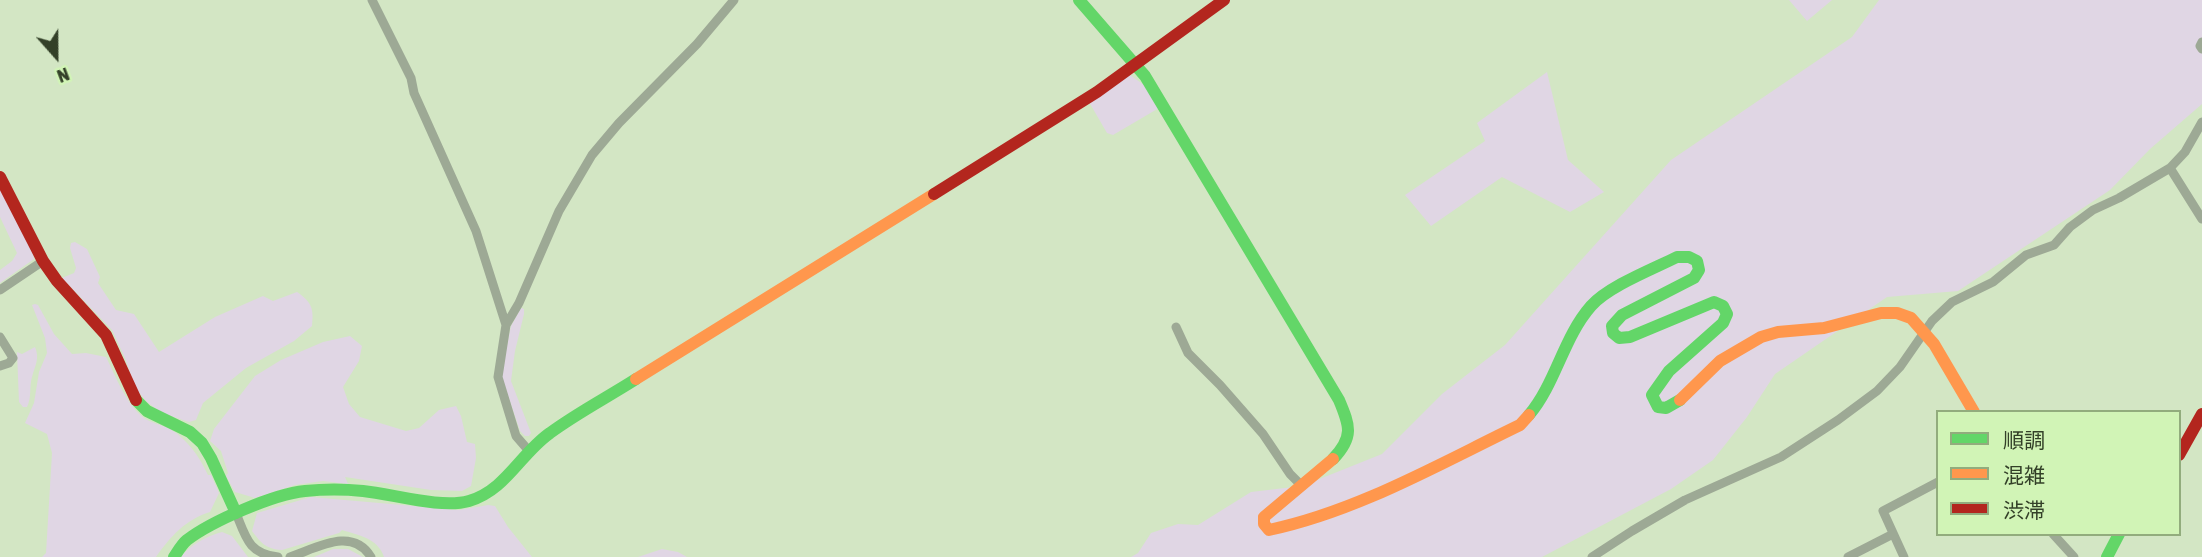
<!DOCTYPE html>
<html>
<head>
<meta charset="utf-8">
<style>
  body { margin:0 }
  #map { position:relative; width:2202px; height:557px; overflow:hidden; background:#d3e6c4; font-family:"Asap Condensed","Noto Sans JP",sans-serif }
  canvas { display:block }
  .legend { position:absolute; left:1936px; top:410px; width:245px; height:126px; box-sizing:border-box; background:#d1f4b6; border:2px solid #92ac7d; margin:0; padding:9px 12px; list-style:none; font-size:21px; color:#334028 }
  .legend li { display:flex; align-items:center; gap:14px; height:35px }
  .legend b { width:35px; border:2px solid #92ac7d }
  .north { position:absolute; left:21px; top:21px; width:70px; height:70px; -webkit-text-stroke:5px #d1f4b6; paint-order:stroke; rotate:159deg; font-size:19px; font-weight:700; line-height:28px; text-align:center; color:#334028 }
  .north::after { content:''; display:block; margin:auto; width:24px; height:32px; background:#334028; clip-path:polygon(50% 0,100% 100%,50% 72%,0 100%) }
</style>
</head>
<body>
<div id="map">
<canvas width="2202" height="557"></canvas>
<ul class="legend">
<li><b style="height:9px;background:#63d668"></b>順調</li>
<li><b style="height:9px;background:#ff974d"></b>混雑</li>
<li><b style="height:9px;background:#b3261e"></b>渋滞</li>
</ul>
<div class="north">N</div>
</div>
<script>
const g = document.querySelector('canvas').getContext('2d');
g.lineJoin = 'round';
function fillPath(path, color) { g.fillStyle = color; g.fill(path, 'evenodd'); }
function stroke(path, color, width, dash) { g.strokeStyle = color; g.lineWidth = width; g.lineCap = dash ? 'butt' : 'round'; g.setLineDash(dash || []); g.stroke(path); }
fillPath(new Path2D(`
  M1789,0h43l-25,21z
  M1879,0h323v104l-52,45 -40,41 -152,101 -71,6 -112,77 -28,43 -34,43 -42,29 -129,68h-411l7,-4 13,-20 27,-9 20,1 53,-33 51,-6 80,-32 60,-60 63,-49 166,-185 181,-123z
  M1547,72l21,88 36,32 -34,20 -68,-35 -71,49 -26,-31 80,-54 -8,-18z
  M1130,75l14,10 15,23 -46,27 -6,-2 -18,-31z
  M0,186l33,68 1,5 -34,24v-13l12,-9 5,-8 -17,-36z
  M75,242l12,7 13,28 -2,6 18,27 18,4 25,38 56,-35 48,-21 10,5 24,-9c15,10 17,17 15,34l-18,15 -48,27 -43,35 -7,17 -7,2 -27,-9 -15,-11 -12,-14 -10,-30 -13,-28 -50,-52 12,-5 2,-5 -6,-20 1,-5z
  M35,304l3,1 16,29 18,20 14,-1 20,4c10,20 20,47 38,61 7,5 18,7 26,11 18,11 29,27 38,46h3l8,18 -9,19c-25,8 -39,24 -54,45h-114l4,-4 6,-100 -5,-19 -22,-11 9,-20 5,-31 8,-19 -2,-15 -13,-33z
  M521,308l3,1v5l-9,37 -4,30 20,52 -2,3h-4l-5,-5 -19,-56 10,-49z
  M350,336l12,10 -3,15 -16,26 6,17 11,13 46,14 13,-3 20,-18 17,-4 5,10 6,26 8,2 1,14 -5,28 -9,5 -31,-1 -86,-13 3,7 -25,-3 -28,4 -40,13 -20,-6 -9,-16 2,-3 -7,-22 -11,-10 4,-12 41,-53 26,-16 42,-18z
  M35,347c5,12 0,18 -3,30 -3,10 0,20 -5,30h-4l-4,-5 -2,-50 5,2z
  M311,497l148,13 29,-5 7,1 13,21 24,30h-148c-6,-19 -26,-22 -42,-27l-3,3 -57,17c-16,-1 -21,-7 -30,-19l5,-18z
  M222,532l10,4 16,21h-67c10,-13 26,-21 41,-25z
  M333,549h15l15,8h-49z
  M662,549l16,3 9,5h-49z`), '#e0d6e4');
stroke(new Path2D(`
  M372,0l39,78 3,15 62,138 30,94
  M2202,42l-2,4 2,3
  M2202,122l-17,30 -15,16 32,51
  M0,290l43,-29
  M1176,327l12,26 32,32 43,49 27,40 12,12
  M0,337l13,21 -4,5 -9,3
  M529,451l-13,-15 -18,-59 8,-52 13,-22 40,-92 33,-56 27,-32 78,-79 37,-44
  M236,513c10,25 13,41 42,44
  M2053,534l21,23
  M290,557c27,-9 62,-31 81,0
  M1592,557l40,-26 53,-31 96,-43 57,-37 39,-29 23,-24 32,-46 20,-19 41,-20 33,-27 28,-10 16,-18 23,-17 26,-12 51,-30
  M1848,557l45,-23
  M1904,557l-21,-46 55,-29`), '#9da995', 9);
stroke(new Path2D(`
  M1079,0l66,76 194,324c11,26 15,37 -6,59
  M136,400l11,11 43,21 12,11 9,15 25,55
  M1529,415c27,-32 34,-77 62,-109 18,-20 62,-37 86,-49h12l8,4 2,9 -5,8 -72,37 -10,11 1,7 6,5 11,-1 84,-35 9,4 4,8 -4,9 -54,48 -17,24 6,12 8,1 14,-8
  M174,557c4,-6 8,-13 13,-17 25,-19 87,-46 118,-49 19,-2 39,-2 58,0 30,3 78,18 106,10 37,-11 51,-47 81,-68 27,-20 58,-36 86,-54
  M2107,557l12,-23`), '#63d668', 12);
stroke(new Path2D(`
  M636,379l298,-185
  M1680,400l40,-39 41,-24 17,-5 46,-4 57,-15h16l14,5 23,26 40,68
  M1333,459l-69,58v7l5,6c89,-19 170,-66 251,-105l9,-10`), '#ff974d', 12);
stroke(new Path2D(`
  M0,177l43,84 14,20 49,54 30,65
  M934,194l163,-102 127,-92
  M2179,455l23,-41`), '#b3261e', 12);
</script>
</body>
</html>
